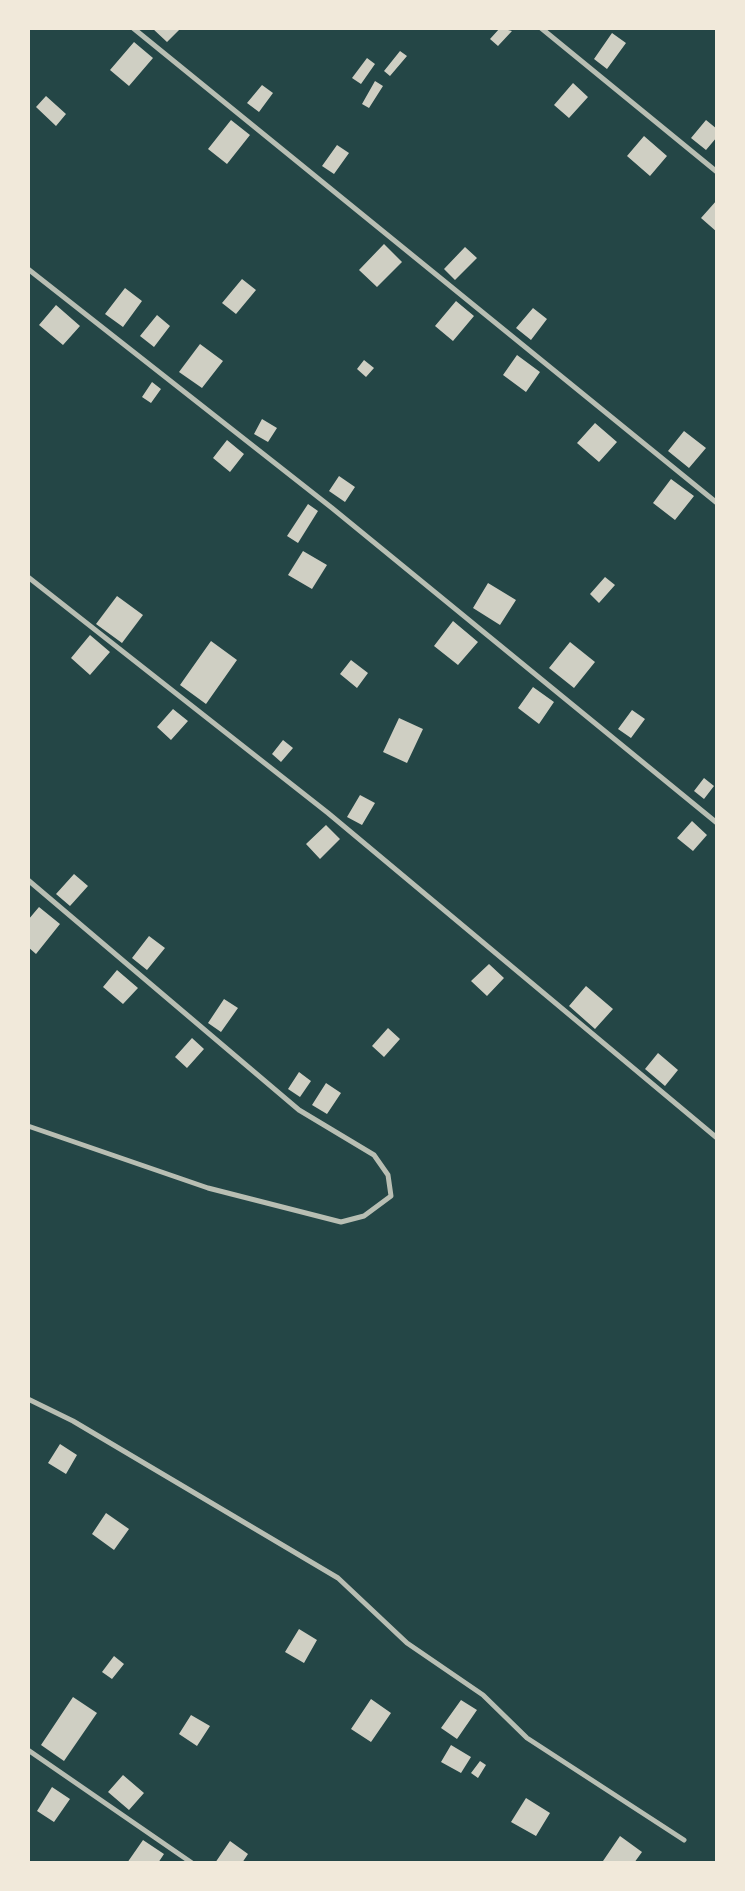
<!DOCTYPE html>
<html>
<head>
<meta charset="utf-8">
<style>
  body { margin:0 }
  #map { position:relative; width:745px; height:1891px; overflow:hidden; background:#0f3d3e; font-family:Raleway,sans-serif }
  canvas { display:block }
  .frame { position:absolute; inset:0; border:30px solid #f1e9da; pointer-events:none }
</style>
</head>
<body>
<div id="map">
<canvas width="745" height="1891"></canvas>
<div class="frame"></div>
</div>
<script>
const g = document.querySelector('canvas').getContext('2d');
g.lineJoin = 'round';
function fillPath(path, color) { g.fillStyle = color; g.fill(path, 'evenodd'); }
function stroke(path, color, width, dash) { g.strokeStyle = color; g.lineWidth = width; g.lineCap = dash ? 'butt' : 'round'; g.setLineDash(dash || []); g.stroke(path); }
fillPath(new Path2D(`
  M28,28h689v1835h-689z`), '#244646');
fillPath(new Path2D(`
  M152,28h29l-14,14z
  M500,28l12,3 -14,15 -8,-7z
  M612,33l14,10 -19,26 -13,-10z
  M134,42l19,16 -24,28 -19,-16z
  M400,51l7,5 -17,20 -6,-5z
  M367,58l8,6 -14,20 -9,-6z
  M375,81l8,5 -14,22 -7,-4z
  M573,83l15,14 -19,21 -15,-13z
  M262,85l11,8 -14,19 -12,-9z
  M46,96l20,18 -10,12 -20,-19z
  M231,120l19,15 -23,29 -19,-15z
  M706,120l11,9v8l-11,13 -15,-12z
  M644,136l23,20 -17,20 -23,-20z
  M337,145l12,8 -15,21 -12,-8z
  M717,200v32l-16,-14z
  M384,244l18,18 -25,25 -18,-17z
  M465,247l12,11 -22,22 -11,-11z
  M242,279l14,11 -20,24 -14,-11z
  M125,288l17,13 -19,26 -18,-13z
  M456,301l18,15 -21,25 -18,-15z
  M56,305l24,21 -17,19 -24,-20z
  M533,308l14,11 -16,21 -15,-12z
  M157,315l13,11 -16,21 -14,-11z
  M200,344l23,17 -21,27 -23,-16z
  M517,355l23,17 -14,20 -23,-17z
  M364,360l10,8 -8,9 -9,-8z
  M152,382l9,7 -10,14 -9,-6z
  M262,419l15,9 -9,14 -14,-8z
  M595,423l22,19 -18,20 -22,-19z
  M684,431l22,17 -17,20 -21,-17z
  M227,440l17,14 -14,18 -17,-14z
  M339,476l16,11 -10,15 -16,-11z
  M671,479l23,17 -19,24 -22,-17z
  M308,504l10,7 -20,32 -11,-7z
  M303,551l24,14 -15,24 -24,-14z
  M605,577l10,8 -16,18 -9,-9z
  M488,583l28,17 -16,25 -27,-17z
  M117,596l26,19 -21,28 -26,-19z
  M453,621l25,21 -20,23 -24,-19z
  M90,635l20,17 -20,23 -19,-17z
  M211,641l26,19 -31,44 -26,-19z
  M570,642l25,20 -21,26 -25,-20z
  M351,660l17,13 -11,15 -17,-14z
  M533,687l21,15 -15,22 -21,-16z
  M173,709l15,12 -17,19 -14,-13z
  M632,710l13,9 -14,19 -13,-9z
  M399,718l24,11 -16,34 -24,-11z
  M283,740l10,8 -12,14 -9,-8z
  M704,778l10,8 -10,13 -10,-8z
  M360,795l15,8 -13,22 -15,-8z
  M692,821l15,14 -14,16 -16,-13z
  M326,825l14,14 -20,20 -14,-15z
  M74,874l14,12 -18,20 -14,-12z
  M39,907l21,17 -24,30 -8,-7v-27z
  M149,936l16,12 -18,22 -15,-12z
  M489,964l15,14 -17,18 -16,-15z
  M117,970l21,18 -15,16 -20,-17z
  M586,986l27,23 -18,20 -26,-23z
  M224,999l14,9 -17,24 -13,-9z
  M388,1028l12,11 -16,18 -12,-11z
  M192,1038l12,11 -17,19 -12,-11z
  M658,1053l20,17 -13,16 -20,-17z
  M299,1072l12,9 -11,16 -12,-8z
  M326,1083l15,10 -14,21 -15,-9z
  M60,1444l17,11 -11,19 -18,-11z
  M106,1513l23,16 -15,21 -22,-16z
  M299,1629l18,11 -13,23 -19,-11z
  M114,1656l10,8 -12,15 -10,-7z
  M73,1697l24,16 -33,48 -23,-16z
  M371,1699l20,14 -20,29 -20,-13z
  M461,1700l16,10 -20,29 -16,-11z
  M191,1715l19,11 -13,20 -18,-12z
  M451,1745l20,12 -10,16 -20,-11z
  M480,1761l6,4 -8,13 -7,-5z
  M123,1775l21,18 -15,17 -21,-18z
  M52,1787l18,12 -16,23 -17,-11z
  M526,1798l24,15 -14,23 -25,-14z
  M620,1836l22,16 -8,11 -31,-2z
  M143,1840l21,14 -6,9h-31z
  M230,1841l18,13 -6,9h-27z`), '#cfcfc3');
stroke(new Path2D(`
  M133,28l584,475
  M541,28l176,144
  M28,269l304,239 385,315
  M28,577l300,236 389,325
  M28,880l271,230 75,45 14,20 3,21 -27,20 -23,6 -133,-34 -180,-62
  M28,1399l45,22 265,157 69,65 76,52 44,43 157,102
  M28,1750l164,113`), '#b8beb3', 5);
</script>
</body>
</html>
